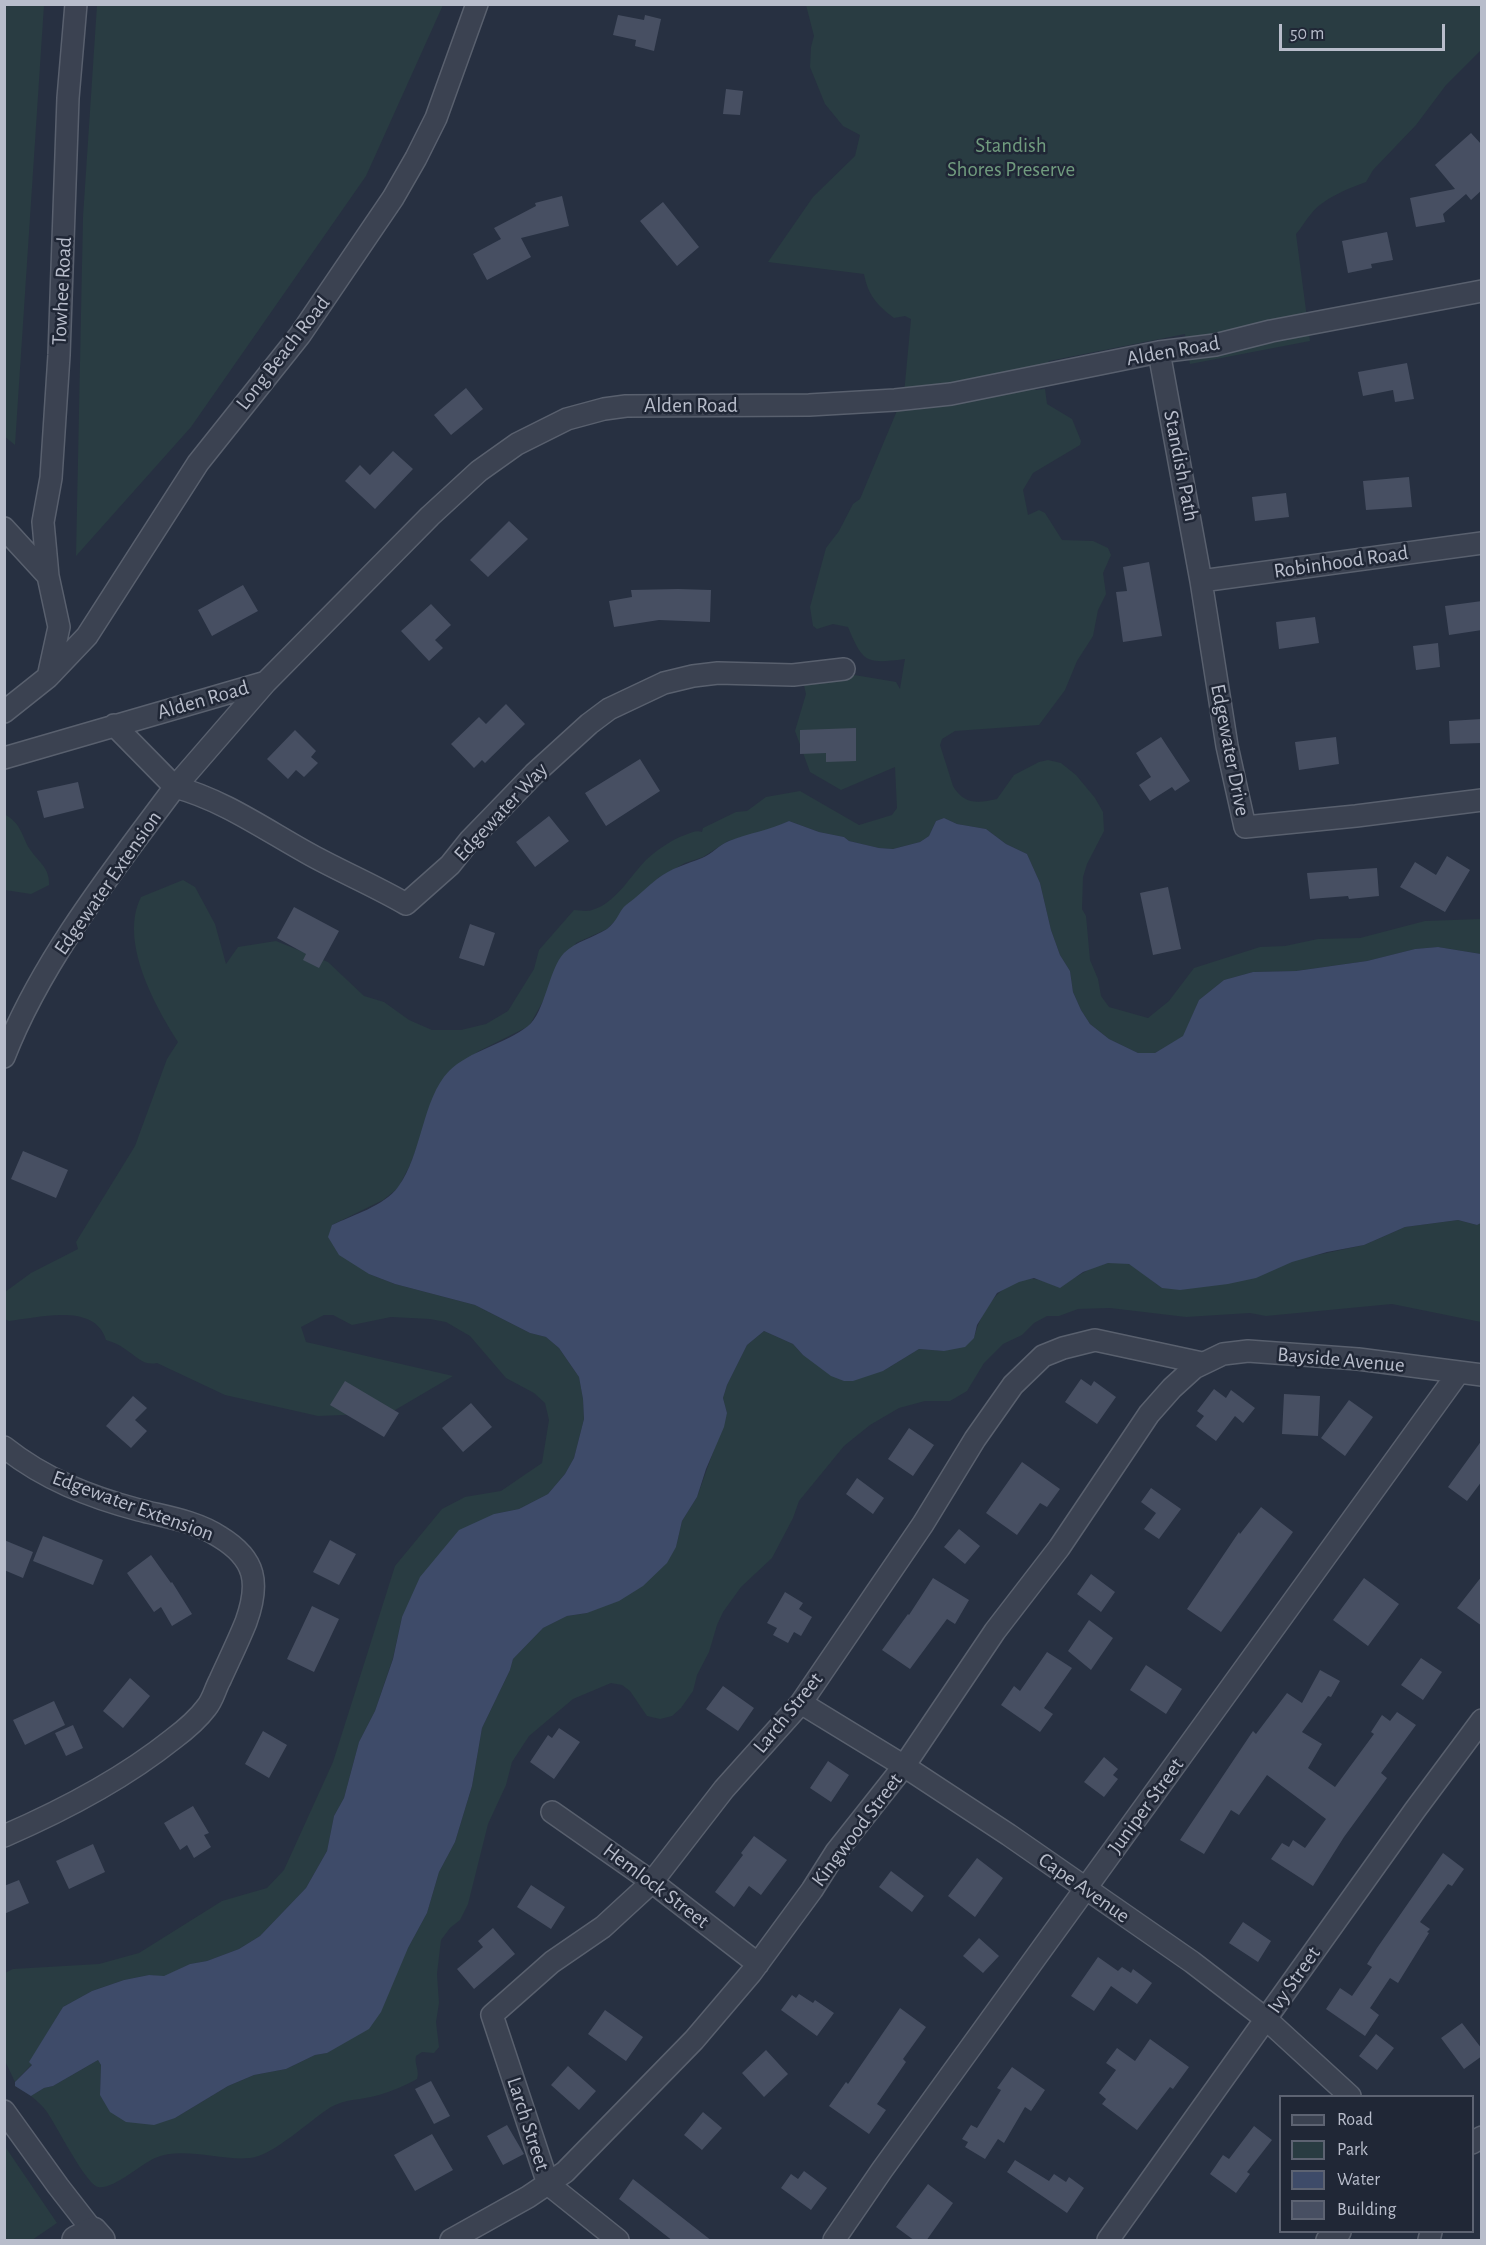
<!DOCTYPE html>
<html>
<head>
<meta charset="utf-8">
<style>
  body { margin:0 }
  #map { position:relative; width:1486px; height:2245px; overflow:hidden; background:#273041; font-family:"Alegreya Sans",sans-serif }
  canvas { display:block }
  .frame { position:absolute; inset:0; border:6px solid #b8bdcb; pointer-events:none }
  .legend { position:absolute; left:1279px; top:2095px; width:195px; height:138px; box-sizing:border-box; background:#202736; border:2px solid #5d6372; margin:0; padding:8px 10px; list-style:none; font-size:18px; color:#b8bdcb }
  .legend li { display:flex; align-items:center; gap:12px; height:30px }
  .legend b { width:30px; border:2px solid #5d6372 }
  .scale { position:absolute; left:1279px; top:24px; width:166px; height:27px; box-sizing:border-box; border:3px solid #b8bdcb; border-top:0; padding-left:8px; font-size:18px; line-height:21px; white-space:nowrap; color:#b8bdcb; -webkit-text-stroke:4px #202736; paint-order:stroke }
</style>
</head>
<body>
<div id="map">
<canvas width="1486" height="2245"></canvas>
<div class="frame"></div>
<ul class="legend">
<li><b style="height:8px;background:#3b4251"></b>Road</li>
<li><b style="height:16px;background:#293c42"></b>Park</li>
<li><b style="height:16px;background:#3e4b69"></b>Water</li>
<li><b style="height:16px;background:#474f62"></b>Building</li>
</ul>
<div class="scale">50 m</div>
</div>
<script>
const g = document.querySelector('canvas').getContext('2d');
g.lineJoin = 'round';
function fillPath(path, color) { g.fillStyle = color; g.fill(path, 'evenodd'); }
function stroke(path, color, width, dash) { g.strokeStyle = color; g.lineWidth = width; g.lineCap = dash ? 'butt' : 'round'; g.setLineDash(dash || []); g.stroke(path); }
function drawText(font, color, halo, rows, align = 'center') {
  g.font = font + ' "Alegreya Sans",sans-serif'; g.lineWidth = 5; g.setLineDash([]); g.textBaseline = 'middle'; g.strokeStyle = halo; g.fillStyle = color; for (const [text, x, y, turn = 0] of rows) {
    g.save(); g.translate(x, y); g.rotate((+turn || 0) * Math.PI / 180); g.textAlign = isNaN(turn) ? turn : align; if (halo) g.strokeText(text, 0, 0); g.fillText(text, 0, 0); g.restore();
  }
}
fillPath(new Path2D(`
  M4,5h40l-29,440 -11,-9z
  M97,5h346l-77,171 -175,251 -115,129 7,-339z
  M806,5h675v45l-35,35 -30,40 -43,45 -7,12c-17,6 -44,17 -55,32 -6,7 -9,13 -15,20l14,107 -120,23 -5,-30 -136,27 -14,29 10,-1 2,15 25,15 9,22 -1,4 -47,28 -10,17 5,25 11,-5 6,3 17,27 31,1 15,7 3,7 -8,18 3,21 -8,16 -5,26 -16,25 -12,29 -26,35 -84,6 -13,8 -2,6 13,41c11,19 25,17 44,13l17,-24 25,-13 9,-2 13,3 15,12 19,23 8,14 1,19 -17,33 -4,13 -1,32 4,7 4,44 8,19 3,17 8,11 39,11 21,-17 25,-33 66,-21 25,-1 33,-7 42,-1 65,-17 56,-2v35l-43,-7 -23,2 -48,12 -71,10 -43,1 -29,8 -25,20 -15,36 -29,17h-17l-29,-14 -19,-15 -9,-14 -8,-18 -3,-21 -10,-16 -9,-25 -11,-47 -13,-29 -21,-10 -20,-15 -29,-5 -13,-6 -8,3 -7,15 -9,6 -27,7 -14,-1 -30,-7 -5,-4 -25,-5 -30,-11 -19,9 -42,11 -25,16 -18,6 -27,15 -25,24 -8,4 -6,11 -12,12 -31,14 -47,83 -50,25 -30,20 -40,96 -11,21 -15,12 -51,25 37,49 26,10 80,21 55,28 16,4 13,11 20,29 4,22 1,20 -10,39 -9,16 -17,20 -29,15 -25,5 -92,103 -9,41 -18,53 -16,31 -15,56 -10,18 -7,35 -21,37 -46,48 -21,13 -32,12 -17,3 -26,13 -15,-2 -25,5 -32,11 -29,16 -33,55 2,2 -17,18 -10,-21v-88l8,-4 86,-5 40,-11 83,-52 45,-13 17,-18 49,-108 62,-196 47,-57 23,-12 36,-6 41,-28 7,-43 -4,-17 -11,-10 -28,-15 -36,-42 -24,-14 -16,-3 -39,-2 -39,8 -19,-10h-9l-23,12 5,15 147,34 -63,37 -72,3 -93,-21 -68,-32c-14,3 -21,-7 -32,-14 -5,-4 -12,-7 -19,-9 -11,-38 -68,-22 -97,-19l-4,-2v-27l26,-19 47,-24 -2,-7 59,-96 32,-87 11,-17c-24,-38 -59,-101 -37,-145l42,-17 12,7 20,37 11,40 12,-17 38,-6 52,21 36,34 20,6 25,18 23,10h29l25,-6 22,-13 26,-42 5,-19 35,-40c5,0 13,2 18,0 23,-6 39,-35 54,-50 11,-10 25,-20 39,-25 6,-2 11,-5 17,-3l1,-4 33,-16 11,-1 19,-14 34,-6 59,34 33,-10 5,-7 -2,-41 -54,23 -31,-18 -15,-41 11,-37 -4,-17 46,-3 48,8 4,7 5,-30c-39,5 -42,4 -57,-32l-15,-3 -16,5 -4,-3 -3,-19 16,-59 13,-17 14,-27 7,-5 44,-105 7,-75 -6,-3 -11,2c-17,-13 -26,-23 -30,-44l-96,-12 45,-65 42,-41 5,-21 -17,-9 -18,-22 -15,-37 1,-20 3,-11z
  M4,814c17,9 17,20 25,34 8,13 21,19 20,37l-18,9 -26,-4z
  M1458,1220l19,5 4,-2v99l-89,-18 -126,12 -16,-3 -64,4 -76,-9 -32,1 -19,7h-12l-13,7 -12,12 -19,9 -19,19 -17,28 -17,10h-25l-26,7 -29,17 -26,21 -45,55 -6,17 -21,40 -31,29 -18,25 -6,13 -8,27 -12,23 -4,16 -12,17 -9,8 -12,3 -13,-3 -17,-25 -8,-6 -11,-2 -38,16 -44,37 -17,26 -6,23 -18,39 -20,80 -8,16 -10,8 -9,12 -4,34 2,29 -3,19 3,25 -5,6 -12,-1 -6,4c-2,8 4,15 1,23 -10,6 -30,14 -42,17 -15,4 -30,3 -44,11 -21,13 -58,49 -81,51 -29,3 -68,-12 -95,0 -14,6 -42,32 -57,29 -12,-3 -42,-62 -51,-75 -4,-6 -10,-11 -16,-16l13,-8 9,-2 45,-26 3,5 -1,30 75,23 53,-32 26,-11 32,-6 29,-14 12,-2 81,-105 19,-35 12,-41 16,-30 17,-56 10,-58 28,-58 3,-11 30,-31 24,-12 20,-3 89,-66 6,-26 15,-24 30,-84 -4,-15 4,-13 20,-40 17,-14 29,13 10,11 80,16 36,-22 25,2 30,-13c7,-27 27,-60 59,-59 8,0 19,6 27,8 19,-12 47,-33 71,-22 11,6 21,16 31,23l202,-43 41,-18z
  M4,2145l53,78 -25,17h-27z`), '#293c42');
fillPath(new Path2D(`
  M944,818l13,6 29,5 20,15 21,10 13,29 11,47 9,25 10,16 3,21 8,18 9,14 19,15 29,14h17l28,-17 16,-36 25,-20 29,-8 43,-1 71,-10 48,-12 23,-2 43,7v269l-4,2 -19,-5 -53,7 -41,18 -37,7 -35,10 -36,16 -28,6 -48,6 -18,-2 -33,-24 -21,-1 -25,9 -23,16 -26,-10 -15,4 -22,11 -20,32 -3,13 -9,9 -21,4 -25,-2 -36,22 -30,10h-9l-13,-5 -28,-21 -10,-11 -29,-13 -17,14 -20,40 -4,13 4,15 -3,14 -18,42 -9,28 -15,24 -6,26 -9,16 -24,23 -24,15 -32,12 -20,3 -24,12 -30,31 -3,11 -28,58 -10,58 -17,56 -16,30 -12,41 -19,35 -27,64 -12,17 -42,24 -12,2 -29,14 -32,6 -26,11 -53,32 -21,7 -28,-3 -16,-10 -10,-17 1,-30 -3,-5 -45,26 -9,2 -13,8 -16,-10v-4l17,-17 -3,-3 34,-55 29,-16 32,-11 25,-5 15,1 26,-12 17,-3 32,-12 21,-13 46,-48 21,-37 7,-35 10,-18 15,-56 16,-31 18,-52 9,-42 18,-40 39,-47 35,-16 25,-5 29,-15 17,-20 9,-16 10,-39 -1,-20 -4,-22 -20,-29 -13,-11 -16,-4 -55,-28 -80,-21 -26,-10 -30,-19 -11,-18 4,-12c21,-10 52,-19 66,-38 24,-32 24,-88 51,-116 20,-20 58,-28 79,-45 17,-13 21,-58 36,-73 12,-12 29,-15 43,-24 10,-7 13,-20 19,-24 11,-8 21,-18 31,-26 14,-11 30,-15 45,-21 10,-4 17,-13 27,-17 20,-8 41,-11 60,-20l30,11 25,5 5,4 30,7 14,1 27,-7 9,-6 7,-15z`), '#3e4b69');
fillPath(new Path2D(`
  M618,15l26,5 1,-5 16,4 -7,32 -19,-5 1,-6 -23,-5z
  M726,89l17,2 -3,24 -17,-1z
  M1471,133l11,12v45l-11,10 -5,-6 -23,20 2,8 -29,5 -6,-29 45,-9 -20,-24z
  M562,196l7,30 -48,12 10,19 -44,23 -14,-26 28,-15 -7,-11 42,-22 -1,-3z
  M663,202l36,45 -22,19 -37,-45z
  M1387,232l6,28 -22,4 1,4 -24,5 -6,-32z
  M1407,363l7,36 -19,3 -2,-12 -30,6 -5,-24z
  M466,388l17,21 -32,26 -17,-20z
  M393,451l20,18 -38,40 -30,-28 15,-16 10,10z
  M1409,477l3,30 -46,3 -3,-29z
  M1286,493l3,24 -34,4 -3,-24z
  M509,521l19,18 -40,38 -18,-17z
  M1149,562l13,74 -39,6 -7,-50 11,-1 -4,-24z
  M243,585l15,26 -46,25 -14,-26z
  M678,589l33,1 -1,32 -51,-2 -45,7 -5,-26 23,-4 -1,-7z
  M1482,601v29l-33,5 -4,-29z
  M431,604l20,21 -16,15 8,8 -14,13 -28,-30z
  M1315,617l4,26 -40,6 -3,-27z
  M1438,643l2,24 -24,3 -3,-24z
  M506,704l19,20 -40,39 -3,-3 -8,8 -23,-24 28,-27 7,7z
  M1482,719v24l-32,1 -1,-23z
  M856,728v33l-30,1v-9l-26,1v-24z
  M295,730l21,21 -5,6 7,6 -14,14 -8,-7 -8,9 -21,-20z
  M1161,737l29,44 -15,10 -3,-4 -22,14 -11,-16 12,-8 -15,-24z
  M1336,737l3,27 -40,6 -4,-28z
  M640,759l20,32 -54,35 -21,-33z
  M78,782l6,26 -40,10 -7,-27z
  M549,816l20,25 -34,26 -19,-25z
  M1447,856l23,14 -25,42 -45,-25 15,-25 21,13z
  M1377,868l2,28 -30,3 -1,-3 -38,3 -3,-26z
  M1168,887l13,62 -28,6 -13,-62z
  M294,907l45,24 -20,37 -16,-8 3,-6 -29,-16z
  M470,924l25,9 -11,33 -25,-8z
  M23,1151l45,19 -12,28 -45,-19z
  M1081,1379l10,7 3,-5 22,16 -19,27 -32,-22z
  M345,1381l54,32 -15,24 -54,-32z
  M1214,1389l12,9 5,-8 24,18 -12,15 -8,-7 -19,25 -20,-15 8,-10 -7,-5z
  M1284,1394l36,2 -2,40 -36,-2z
  M133,1396l14,12 -12,12 12,11 -16,17 -25,-22z
  M1349,1400l24,17 -28,39 -24,-18z
  M471,1403l21,24 -29,25 -21,-24z
  M909,1428l25,17 -21,31 -25,-17z
  M1482,1440v41l-15,20 -19,-14z
  M1022,1462l38,27 -13,18 -7,-4 -23,32 -31,-22z
  M857,1478l27,20 -11,16 -27,-20z
  M1151,1488l30,21 -22,30 -15,-10 12,-16 -15,-11z
  M1261,1507l32,25 -72,100 -34,-23 52,-77 1,2z
  M959,1529l21,17 -15,18 -21,-17z
  M43,1536l60,24 -10,25 -60,-24z
  M4,1540l29,12 -10,26 -19,-8z
  M330,1540l26,14 -17,31 -26,-13z
  M151,1555l20,28 1,-1 20,32 -20,12 -11,-19 -7,5 -27,-39z
  M1091,1574l24,18 -14,20 -24,-18z
  M1482,1576v50l-25,-18z
  M933,1578l36,22 -14,24 -8,-5 -37,50 -28,-19 26,-36 1,1z
  M1364,1578l35,26 -31,42 -35,-26z
  M785,1592l18,11 -4,6 13,8 -11,19 -7,-4 -6,11 -15,-8 4,-7 -10,-5z
  M312,1606l27,13 -25,53 -27,-13z
  M1089,1620l24,18 -22,32 -23,-19z
  M1047,1652l25,16 -28,40 9,6 -13,18 -39,-27 13,-19 6,5z
  M1421,1658l21,14 -19,28 -22,-15z
  M1146,1665l36,24 -16,25 -36,-24z
  M1320,1670l20,11 -9,16 -3,-1 -26,36 20,12 -14,24 27,19 39,-53 -3,-2 11,-17 8,6 7,-9 19,13 -35,48 6,5 -43,59 -31,49 -42,-27 11,-16 7,4 4,-7 12,8 21,-29 -59,-44 -28,40 -8,-5 -27,44 -24,-14 73,-109 3,3 31,-41 15,10z
  M130,1678l20,18 -27,32 -20,-17z
  M723,1686l31,22 -16,23 -32,-22z
  M54,1701l11,24 -40,20 -12,-25z
  M73,1725l10,23 -17,8 -11,-23z
  M559,1728l21,14 -26,37 -24,-17 18,-27 4,3z
  M263,1731l24,14 -18,33 -24,-14z
  M1104,1757l14,12 -5,6 5,4 -14,18 -20,-15z
  M828,1761l21,14 -18,27 -21,-14z
  M193,1806l16,27 -5,2 7,12 -17,11 -7,-13 -7,5 -16,-27z
  M754,1836l33,24 -26,35 -12,-9 -15,21 -19,-15 28,-37 -2,-2z
  M93,1844l12,28 -36,17 -13,-28z
  M1443,1853l21,16 -12,17 -4,-2 -28,38 10,7 -3,3 2,1 -31,50 -8,-5 -20,30 9,7 -14,21 -39,-27 14,-21 12,8 20,-29 -5,-3 10,-16z
  M977,1858l26,20 -28,39 -27,-21z
  M891,1871l33,25 -12,16 -33,-25z
  M19,1880l10,23 -25,11v-28z
  M531,1885l34,22 -14,22 -34,-22z
  M1243,1922l28,19 -13,21 -29,-19z
  M493,1928l22,26 -41,35 -17,-20 26,-22 -5,-6z
  M979,1938l20,18 -16,17 -20,-17z
  M1098,1957l20,14 4,-4 9,6 2,-4 19,14 -15,21 -26,-18 -17,25 -23,-15z
  M799,1994l14,9 2,-3 19,13 -17,23 -36,-26 11,-15 4,3z
  M900,2008l26,19 -23,32 3,3 -29,42 9,6 -17,24 -40,-28 17,-24 2,2z
  M605,2010l38,27 -17,24 -38,-27z
  M1462,2023l20,26v7l-18,13 -23,-31z
  M1376,2034l18,14 -17,22 -18,-14z
  M1150,2039l39,28 -16,22 -3,-2 -33,43 -35,-26 4,-5 -7,-6 17,-23 -10,-7 11,-15 18,13z
  M766,2050l22,24 -24,23 -22,-24z
  M568,2066l28,25 -17,19 -28,-25z
  M1012,2067l33,23 -14,21 -6,-4 -21,36 -6,-4 -13,20 -20,-12 3,-5 -6,-3 9,-14 6,3 24,-38 -4,-2z
  M431,2081l19,35 -16,8 -19,-35z
  M703,2112l19,16 -20,22 -18,-15z
  M507,2125l17,29 -21,11 -16,-29z
  M1254,2126l18,14 -25,32 3,2 -14,19 -26,-19 13,-19 6,4z
  M432,2134l21,36 -38,21 -21,-36z
  M1015,2160l34,21 5,-7 12,8 3,-5 15,11 -17,25 -60,-41z
  M804,2171l23,17 -16,22 -30,-22 10,-14 7,5z
  M633,2179l79,62h-39l-54,-42z
  M928,2184l25,19 -27,38h-11l-19,-14z`), '#474f62');
const minor = new Path2D(`
  M1159,352l42,229 26,165 18,81 111,-11 126,-16
  M4,528l44,48 11,51 -11,50 -44,35
  M48,576l-5,-54 8,-44 8,-123 9,-257 8,-94
  M1201,581l281,-38
  M48,677l39,-41 111,-173 102,-128 93,-137 23,-40 20,-40 41,-114
  M266,682l-91,105c49,13 92,44 136,68 31,17 64,31 95,49l44,-39 20,-25 64,-66 55,-50 20,-15 55,-26 29,-7 25,-3 75,2 51,-6
  M4,758l262,-76 164,-166 49,-45 38,-27 50,-25 37,-10 22,-3 183,-1 86,-5 56,-6 208,-42 56,-7 56,-14 211,-40
  M4,1057c37,-96 110,-188 171,-270l-61,-62
  M4,1447c40,32 86,50 135,63 27,7 57,11 81,27 36,22 40,46 26,85 -8,20 -17,38 -26,58 -5,9 -7,20 -14,28 -9,12 -21,22 -33,31 -50,40 -109,71 -169,97
  M801,1703l103,63 105,69 183,127 74,57 84,77
  M552,1812l100,70 106,82
  M4,2111l54,75 35,45
  M1472,2143l10,-6
  M451,2240l77,-43 37,-25 129,-132 57,-67 61,-83 24,-38 68,-86 91,-135 64,-83 90,-134 23,-26 22,-20 29,-14 25,-3 110,8 124,16
  M618,2240l-70,-56 -56,-169 60,-53 51,-35 49,-45 72,-93 77,-86 122,-179 52,-85 38,-54 30,-29 20,-8 32,-8 107,23
  M834,2240l48,-70 577,-798
  M1108,2240l307,-430 67,-90
  M1327,2240l13,-8
  M1429,2240l2,-8`);
const tertiary = new Path2D(`
  M76,2240l17,-9 8,9`);
stroke(minor, '#59606e', 24);
stroke(tertiary, '#59606e', 30);
stroke(minor, '#3b4251', 21);
stroke(tertiary, '#3b4251', 27);
drawText('21px', '#709b7e', '#202736', [
  ["Standish",1011,146],
  ["Shores Preserve",1011,170]
]);
drawText('21px', '#b8bdcb', '#202736', [
  ["Towhee Road",62,291,-87],
  ["Alden Road",1173,351,-10],
  ["Long Beach Road",283,353,-52],
  ["Alden Road",691,406],
  ["Standish Path",1181,466,79],
  ["Robinhood Road",1341,562,-8],
  ["Alden Road",203,700,-16],
  ["Edgewater Drive",1230,750,79],
  ["Edgewater Way",501,812,-47],
  ["Edgewater Extension",108,883,-55],
  ["Bayside Avenue",1341,1360,5],
  ["Edgewater Extension",133,1506,20],
  ["Larch Street",788,1713,-51],
  ["Juniper Street",1146,1806,-54],
  ["Kingwood Street",857,1830,-53],
  ["Hemlock Street",656,1886,37],
  ["Cape Avenue",1084,1888,35],
  ["Ivy Street",1294,1980,-55],
  ["Larch Street",528,2124,72]
]);
</script>
</body>
</html>
